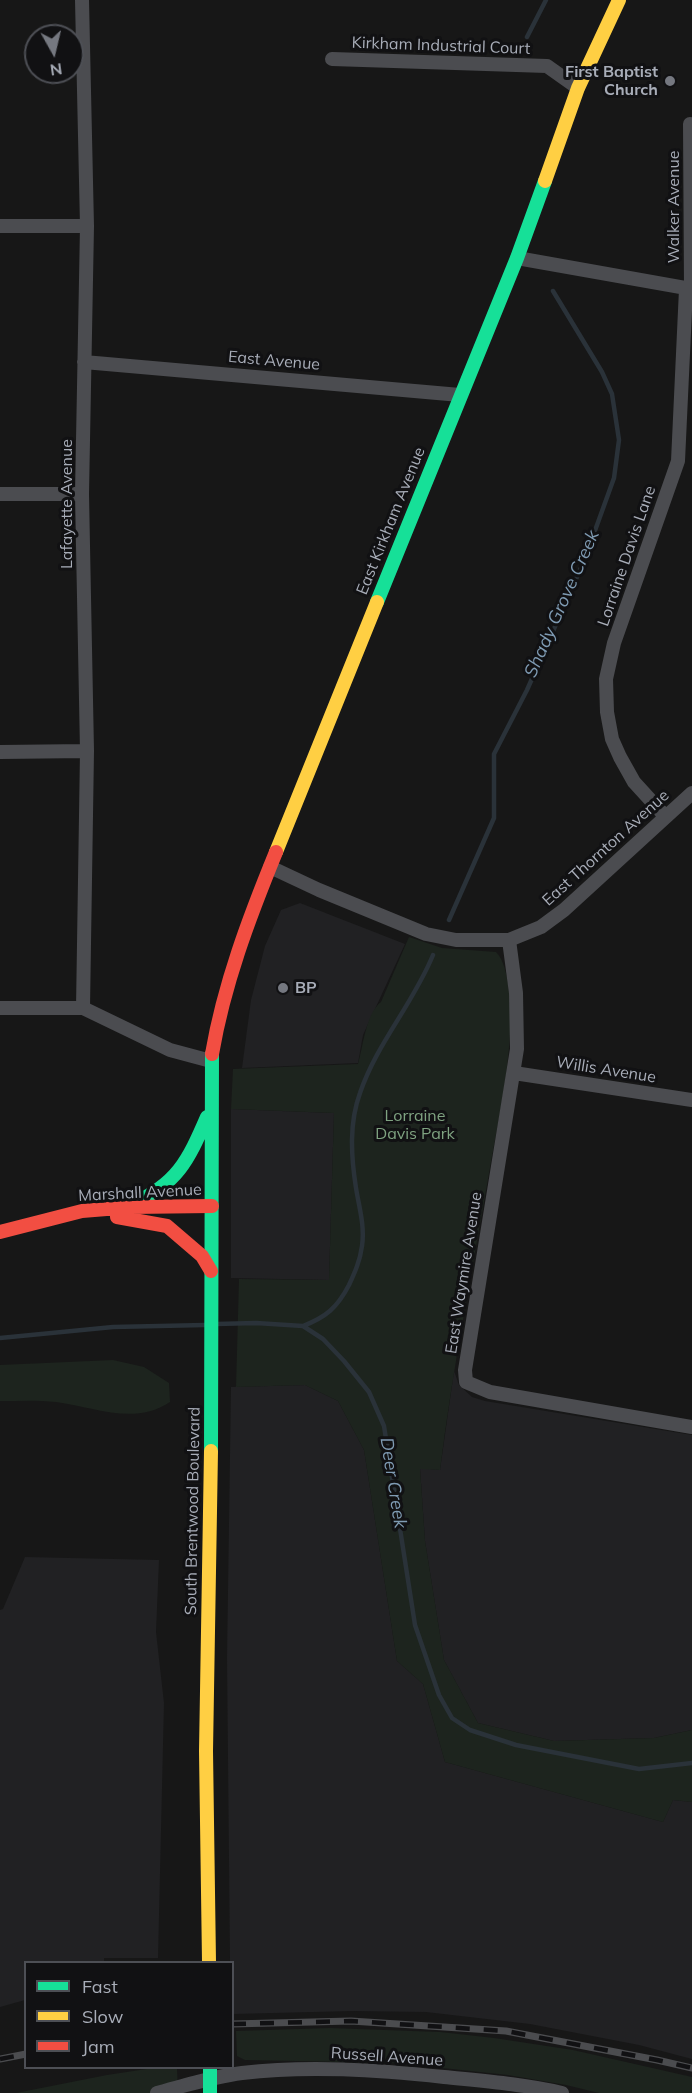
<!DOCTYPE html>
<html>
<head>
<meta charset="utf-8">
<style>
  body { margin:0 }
  #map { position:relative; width:692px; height:2093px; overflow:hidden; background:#171717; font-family:Mulish,sans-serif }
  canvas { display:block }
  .legend { position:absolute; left:24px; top:1961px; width:210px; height:108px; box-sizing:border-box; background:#111113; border:2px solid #4d4f55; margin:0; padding:8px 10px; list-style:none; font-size:18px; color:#a8adb8 }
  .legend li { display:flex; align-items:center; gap:12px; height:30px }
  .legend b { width:30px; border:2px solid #4d4f55 }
  .north { position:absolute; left:24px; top:24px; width:60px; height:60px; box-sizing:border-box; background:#111113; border:2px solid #4d4f55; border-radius:50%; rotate:172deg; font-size:16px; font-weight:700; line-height:24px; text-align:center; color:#a8adb8 }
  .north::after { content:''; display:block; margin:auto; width:21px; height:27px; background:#757880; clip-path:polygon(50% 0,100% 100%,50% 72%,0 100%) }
</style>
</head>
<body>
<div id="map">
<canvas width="692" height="2093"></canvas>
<ul class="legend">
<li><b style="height:8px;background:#16e098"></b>Fast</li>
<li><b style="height:8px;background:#ffcf43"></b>Slow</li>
<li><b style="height:8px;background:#f24e42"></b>Jam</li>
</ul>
<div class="north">N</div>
</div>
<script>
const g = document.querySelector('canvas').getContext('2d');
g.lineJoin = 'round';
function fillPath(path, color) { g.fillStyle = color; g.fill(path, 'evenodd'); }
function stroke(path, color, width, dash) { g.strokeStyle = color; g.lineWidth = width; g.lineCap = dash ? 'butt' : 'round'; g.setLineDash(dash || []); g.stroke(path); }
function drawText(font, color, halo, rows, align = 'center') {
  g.font = font + ' Mulish,sans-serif'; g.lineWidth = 6; g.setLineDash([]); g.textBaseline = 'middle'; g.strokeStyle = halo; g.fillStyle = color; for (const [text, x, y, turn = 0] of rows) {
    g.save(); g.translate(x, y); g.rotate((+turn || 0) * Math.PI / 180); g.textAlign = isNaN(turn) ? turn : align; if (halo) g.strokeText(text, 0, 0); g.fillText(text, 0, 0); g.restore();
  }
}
fillPath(new Path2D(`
  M300,903l105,41 -42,91 -5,28 -116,5 9,-68 14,-54 16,-36z
  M231,1109l103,4 -5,167 -98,-2z
  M454,1371l5,14 13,12 13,4 207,34v295l-38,8 -100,3 -76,-18 -34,-63 -19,-119 -5,-73 20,2z
  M305,1385l33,16 26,49 33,211 26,23 22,78 218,60 10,-22 19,2v257l-53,-14 -109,-21 -104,-12 -73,-1 -120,3 -1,-52h-2l-3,-304 4,-271z
  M25,1557l134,3 -3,72 8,71 -6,255h-54v4h-78l-1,38 -25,7v-397l3,-1z`), '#212123');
fillPath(new Path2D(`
  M409,937l33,11 54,4c15,14 15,63 14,83 -3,49 -14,97 -22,144 -17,97 -36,194 -48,291l-20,-1 5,72 19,119 34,63 76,18 100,-3 38,-8v72l-19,-2 -10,22 -218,-60 -22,-78 -26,-23 -33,-211 -26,-49 -33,-16 -69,2 3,-108 90,1 5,-167 -103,-4 2,-40 125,-5c5,-17 8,-51 23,-62z
  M113,1360l31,7 25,16 1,19c-36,24 -75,5 -114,0 -18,-2 -38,-1 -56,-1v-36z
  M330,2028l110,4 54,6 79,12 119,27v16h-93l-33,-8 -58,-10 -112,-12 -151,-3 -8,-4 -1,-25z
  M153,2068h24l1,25h-162l91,-18z`), '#1d241e');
stroke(new Path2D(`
  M527,37l19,-37
  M449,920l45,-102v-64l33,-64 57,-129 30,-83 5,-38 -7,-46 -10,-22 -49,-81
  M216,1324l40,-1 47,3 20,13 21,22 25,31 15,34 31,199 24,70 13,23 18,12 46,15 123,24 53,-6
  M303,1326c23,-9 34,-18 46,-41 6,-13 11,-24 13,-39 3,-20 -3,-39 -6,-58 -5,-32 -7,-65 4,-95 17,-50 53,-89 73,-138
  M0,1338l113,-11 92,-2`), '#2a3239', 4.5);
stroke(new Path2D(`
  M82,0l5,226 -5,268 5,257 -4,257
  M332,59l215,7 31,22
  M690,124l1,165
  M0,226h87
  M517,258l175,31
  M84,362l376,33
  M0,494h82
  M0,752l87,-1
  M665,816l-31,-34 -14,-25 -8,-18 -5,-27 -1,-33 8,-36 64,-182 8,-172
  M270,867l49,23 107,44 30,6h53l32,-13 23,-17 128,-117
  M509,940l7,53 1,56 -52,321 1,12 24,10 202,35
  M0,1008h83l87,42 41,11
  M514,1073l178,27
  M157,2093c28,-8 56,-16 85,-20 67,-8 135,-3 202,4 39,4 79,7 118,16`), '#4b4c50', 14);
stroke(new Path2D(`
  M377,602l140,-344 28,-77
  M132,1204c45,-20 56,-43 75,-87
  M211,1451l1,-397
  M210,2068v25`), '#16e098', 14);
stroke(new Path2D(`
  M545,181l33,-93 41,-88
  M276,852l101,-250
  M209,1962l-3,-211 5,-300`), '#ffcf43', 14);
stroke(new Path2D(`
  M212,1054c12,-70 37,-136 64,-202
  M117,1217l50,9 35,30 9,15
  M0,1232l82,-21 49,-4 81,-1`), '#f24e42', 14);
const rail = new Path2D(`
  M232,2024l119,-3 155,10 151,29 35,8
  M0,2059l26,-5`);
stroke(rail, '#4b4c4f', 7);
stroke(rail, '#111113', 4.5, [14]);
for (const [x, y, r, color] of [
  [670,81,6,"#757880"],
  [283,988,6,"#757880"]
]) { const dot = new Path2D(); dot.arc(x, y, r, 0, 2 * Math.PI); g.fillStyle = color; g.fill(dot); stroke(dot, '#111113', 2); }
drawText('16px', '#a8adb8', '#111113', [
  ["Kirkham Industrial Court",441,46,2],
  ["Walker Avenue",674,207,-90],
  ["East Avenue",274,361,5],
  ["Lafayette Avenue",67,504,-90],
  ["East Kirkham Avenue",391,521,-68],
  ["Lorraine Davis Lane",627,556,-71],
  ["East Thornton Avenue",606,848,-42],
  ["Willis Avenue",606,1070,9],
  ["Marshall Avenue",140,1193,-3],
  ["East Waymire Avenue",464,1273,-81],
  ["South Brentwood Boulevard",193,1511,-89],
  ["Russell Avenue",387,2057,4]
]);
drawText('bold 16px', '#a8adb8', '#111113', [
  ["First Baptist",658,72],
  ["Church",658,90],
  ["BP",295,988,"left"]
], 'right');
drawText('16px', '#7fa381', '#111113', [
  ["Lorraine",415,1116],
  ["Davis Park",415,1134]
]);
drawText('italic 18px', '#7f9bb3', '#111113', [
  ["Shady Grove Creek",562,604,-66],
  ["Deer Creek",393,1483,81]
]);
</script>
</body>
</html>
